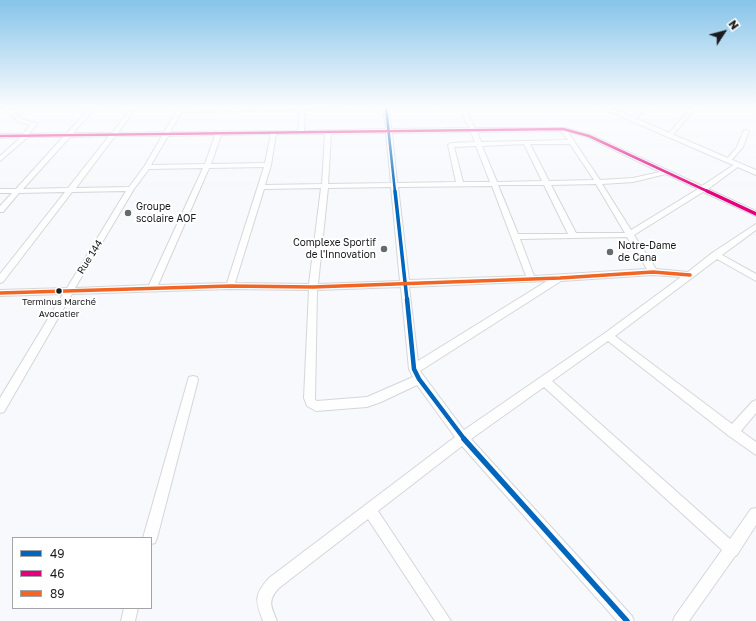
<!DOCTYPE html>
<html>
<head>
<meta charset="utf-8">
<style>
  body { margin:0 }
  #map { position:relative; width:756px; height:621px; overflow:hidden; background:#f7f9fc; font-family:"Golos Text",sans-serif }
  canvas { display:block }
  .legend { position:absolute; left:12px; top:537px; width:140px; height:72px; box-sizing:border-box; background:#fff; border:1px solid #a3a4a5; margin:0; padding:5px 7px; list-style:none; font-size:12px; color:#191b1e }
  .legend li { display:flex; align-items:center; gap:8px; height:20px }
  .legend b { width:20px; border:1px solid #a3a4a5 }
  .north { position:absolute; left:704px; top:12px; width:40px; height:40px; -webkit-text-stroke:3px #fff; paint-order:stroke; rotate:54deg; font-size:11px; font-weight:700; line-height:16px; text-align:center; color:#191b1e }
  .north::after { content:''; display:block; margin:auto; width:14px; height:18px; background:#191b1e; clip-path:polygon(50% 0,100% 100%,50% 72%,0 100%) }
</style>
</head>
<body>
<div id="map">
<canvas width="756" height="621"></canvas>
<ul class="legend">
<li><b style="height:5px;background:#0065bd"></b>49</li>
<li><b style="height:5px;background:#e5007d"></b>46</li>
<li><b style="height:5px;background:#f26522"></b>89</li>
</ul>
<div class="north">N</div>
</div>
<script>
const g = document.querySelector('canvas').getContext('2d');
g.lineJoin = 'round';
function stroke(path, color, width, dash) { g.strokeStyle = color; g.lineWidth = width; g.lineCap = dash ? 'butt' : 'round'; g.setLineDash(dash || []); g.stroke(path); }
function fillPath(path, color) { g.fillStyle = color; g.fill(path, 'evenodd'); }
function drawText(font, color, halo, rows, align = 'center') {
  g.font = font + ' "Golos Text",sans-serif'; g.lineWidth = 4; g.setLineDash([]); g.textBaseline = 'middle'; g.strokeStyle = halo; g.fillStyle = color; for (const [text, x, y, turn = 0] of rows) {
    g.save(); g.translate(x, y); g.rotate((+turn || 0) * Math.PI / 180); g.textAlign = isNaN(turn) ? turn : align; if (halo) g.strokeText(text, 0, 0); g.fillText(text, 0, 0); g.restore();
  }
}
const minor = new Path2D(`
  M4,107h5l12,12 15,4 1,1 -8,10 38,-1 24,-26h5l-23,26h39l20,-26h5l-19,26 46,-1 15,-25h199l-73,3 -1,21 82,-2 -3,-22h6l2,22 79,-1 -5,-7 -4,-14h6l4,14 4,7h90l26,7 111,51 33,-22h4v2l-31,23 48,22v5l-53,-24 -69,43 22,34 32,3 24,-19 44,-29v6l-34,25 34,19v7l-39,-22 -102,77 117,88 20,-22 4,-2v13l-15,18 15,11v13l-27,-19 -121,-95 -56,40 178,158 21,-30 5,-1v17l-19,30 -2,1 -46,65h-16l2,-5 47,-66 -178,-163 -73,52 161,177 2,5h-17l-155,-175 -84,65 73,110h-16l-67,-102 -89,69c-12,13 -8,18 -2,33h-14c-8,-21 -9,-26 6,-43l186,-141 -38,-52 -36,17 -14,5 -51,4 -9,-5 -3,-8 5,-108 -79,-1 -158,5 -68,118 -4,1v-15l63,-104 -63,2v-6l67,-2 59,-97 -54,1 -69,90 -3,1v-9l65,-82 -46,1 -16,19h-3v-6l12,-13h-12v-4h16l47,-52h-35l-28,24v-5l21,-19 -21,1v-4h23l7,-9 -13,-4zM300,110l-2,21 -128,1 12,-20zM561,131l7,9 -87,2 -4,-10zM471,132l4,10 -24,1 -3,2 8,37 -59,1 -5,-50zM568,132l19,5 73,35 -27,6 -33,2zM386,133l5,50 -63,1 3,-50zM271,134l-6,29 -54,1 10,-29zM276,134h49l-3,50 -57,1 6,-20zM215,135l-10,29 -54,1 17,-29zM109,136l-41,52 -45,1 47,-52zM115,136h47l-18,31 -15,20 -53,1zM524,144l18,37 -45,1 -15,-36zM530,144h40l24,36 -45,1zM476,146l14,36h-27l-9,-35zM264,167l-37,116 -69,2 51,-117zM203,168l-54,117 -74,3 59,-99 15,-20zM666,174l32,15 -67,41 -29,-46 31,-2zM596,184l29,49h-49l-25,-48zM498,185h46l24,49h-50zM492,186l34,90 -117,4 -11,-93zM391,187l9,94 -82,3 10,-96zM321,188l-12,96 -74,-1 29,-94zM627,237l20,32 -113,7 -14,-37zM653,275l28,2 -76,56 -141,97 -44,-59 141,-90zM547,281l-129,80 -9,-74zM401,287l8,82 4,8 -46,20 -50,4 -2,-1 2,-110z
  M437,107h7l-2,2z
  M643,107h6l-16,14h-4v-2z
  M692,107h5l-26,30h-4v-2z
  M744,130l5,1 -6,16 -13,15h-4v-2l11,-13z
  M193,376l4,1 1,3 -41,158 -2,5 -4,1v-6h-8l45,-158 1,-3z
  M124,608h14l-3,13h-14z`);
const tertiary = new Path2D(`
  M599,107h10l147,63v5z`);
stroke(minor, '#d4d6d9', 2);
stroke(tertiary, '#d4d6d9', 2);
fillPath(minor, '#fefeff');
fillPath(tertiary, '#fefeff');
stroke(new Path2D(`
  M386,107l9,85`), '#0065bd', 2.5);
stroke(new Path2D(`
  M395,191l12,109`), '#0065bd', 3.5);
stroke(new Path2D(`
  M407,299l7,70 5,10 46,61`), '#0065bd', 4.5);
stroke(new Path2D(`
  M464,439l163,182`), '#0065bd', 5.5);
stroke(new Path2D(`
  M0,136l563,-7 26,7 120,56`), '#e5007d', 2.5);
stroke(new Path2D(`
  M707,191l49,23`), '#e5007d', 3.5);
stroke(new Path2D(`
  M0,293l230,-7 83,1 247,-9 93,-6 37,3`), '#f26522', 3.5);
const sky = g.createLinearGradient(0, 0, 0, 194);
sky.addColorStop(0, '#86c4e9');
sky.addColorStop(0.55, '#fbfcfe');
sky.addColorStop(1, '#fbfcfe00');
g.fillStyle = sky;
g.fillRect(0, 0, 756, 194);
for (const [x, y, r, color] of [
  [128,213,4,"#67696c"],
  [384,249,4,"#67696c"],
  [610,252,4,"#67696c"],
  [59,291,3.5,"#191b1e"]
]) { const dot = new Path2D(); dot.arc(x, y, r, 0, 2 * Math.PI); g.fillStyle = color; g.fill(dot); stroke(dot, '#fff', 1.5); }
drawText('9px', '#191b1e', '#fff', [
  ["Terminus Marché",59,302],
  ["Avocatier",59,314]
]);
drawText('10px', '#191b1e', '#fff', [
  ["Groupe",136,207],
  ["scolaire AOF",136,219],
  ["Complexe Sportif",376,243,"right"],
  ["de l'Innovation",376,255,"right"],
  ["Notre-Dame",618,246],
  ["de Cana",618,258]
], 'left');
drawText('10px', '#191b1e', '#fff', [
  ["Rue 144",90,257,-58]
]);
</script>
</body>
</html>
